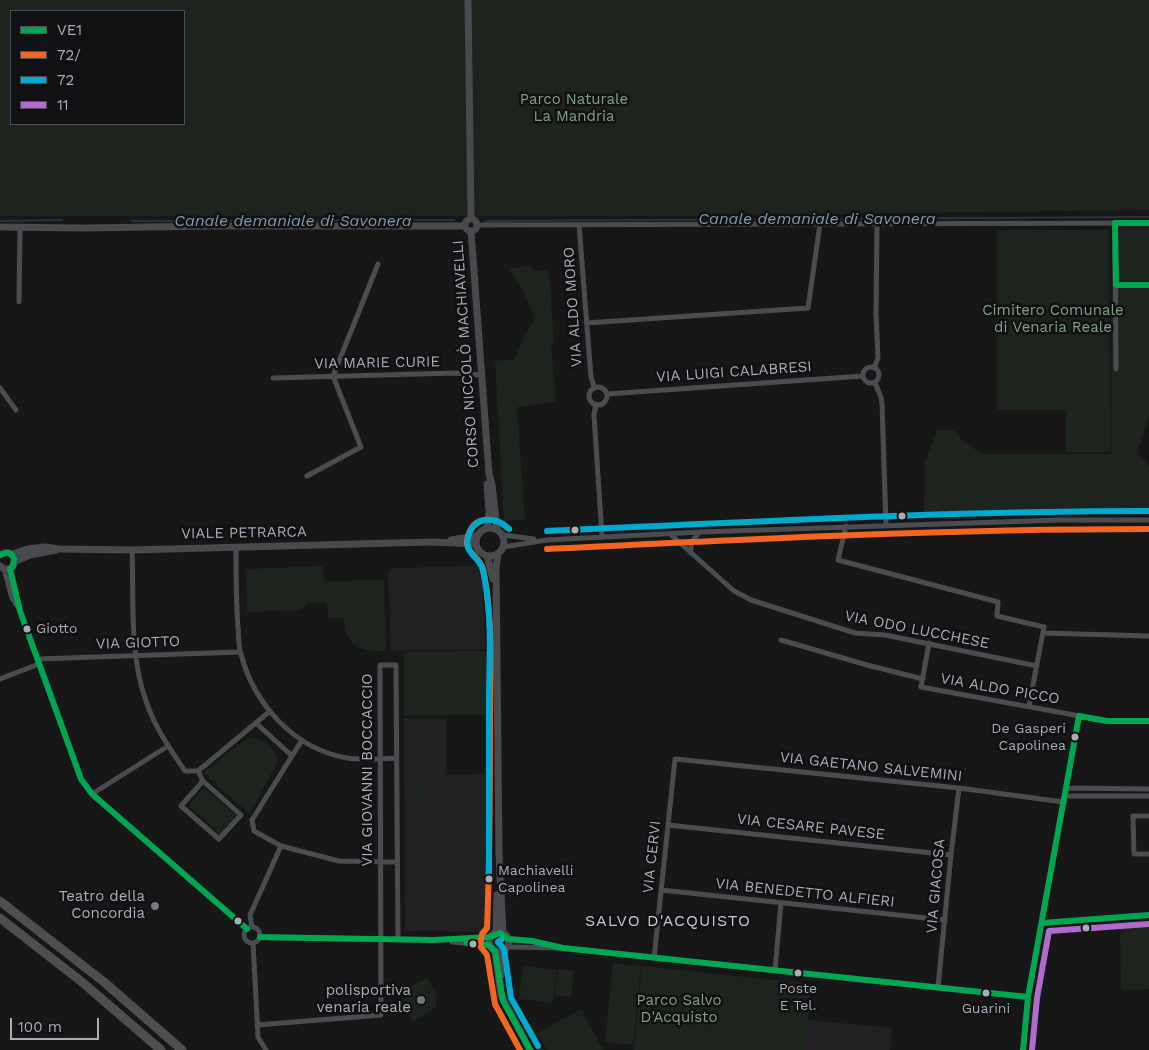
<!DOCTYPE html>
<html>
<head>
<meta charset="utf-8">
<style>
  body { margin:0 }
  #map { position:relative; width:1149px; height:1050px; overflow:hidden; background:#171717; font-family:"Work Sans",sans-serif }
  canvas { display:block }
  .legend { position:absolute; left:10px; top:10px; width:175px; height:115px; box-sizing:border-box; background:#111113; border:1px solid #4d4f55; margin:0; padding:6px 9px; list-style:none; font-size:15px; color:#a8adb8 }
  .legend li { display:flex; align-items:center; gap:10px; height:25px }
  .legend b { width:25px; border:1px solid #4d4f55 }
  .scale { position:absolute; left:10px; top:1018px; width:89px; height:22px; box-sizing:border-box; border:2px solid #a8adb8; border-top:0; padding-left:6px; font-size:15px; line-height:18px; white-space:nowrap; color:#a8adb8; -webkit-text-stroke:4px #111113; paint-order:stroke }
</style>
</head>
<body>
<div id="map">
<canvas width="1149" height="1050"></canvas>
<ul class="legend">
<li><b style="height:6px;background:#00a651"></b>VE1</li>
<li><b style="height:6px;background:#f26522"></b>72/</li>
<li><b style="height:6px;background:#00a9ce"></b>72</li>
<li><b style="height:6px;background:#b06ccc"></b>11</li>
</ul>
<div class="scale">100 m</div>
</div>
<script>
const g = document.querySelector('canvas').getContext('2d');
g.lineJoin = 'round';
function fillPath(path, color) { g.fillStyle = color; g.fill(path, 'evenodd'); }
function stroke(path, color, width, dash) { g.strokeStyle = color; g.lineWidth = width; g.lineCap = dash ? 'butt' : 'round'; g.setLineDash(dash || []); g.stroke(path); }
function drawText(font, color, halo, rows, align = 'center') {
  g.font = font + ' "Work Sans",sans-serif'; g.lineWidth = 5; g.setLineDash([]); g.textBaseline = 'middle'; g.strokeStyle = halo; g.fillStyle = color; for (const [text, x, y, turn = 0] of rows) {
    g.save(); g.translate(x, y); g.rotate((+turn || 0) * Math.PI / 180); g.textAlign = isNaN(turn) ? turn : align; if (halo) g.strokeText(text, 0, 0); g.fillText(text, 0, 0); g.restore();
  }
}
fillPath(new Path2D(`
  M477,566l5,5 4,78 -95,2 -3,-76 3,-7z
  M404,718l42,1v56l41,-1v155l-2,3 -80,-1z
  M808,1020l84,8 -2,22h-85z`), '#212123');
fillPath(new Path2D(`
  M0,0h1149v210l-461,6h-688zM11,11h173v113h-173z
  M1112,226h37v189l-12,37 12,14v47l-225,2 1,-52 12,-33h17l10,12 18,12h129z
  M997,230h112l1,222h-44v-42h-69z
  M532,266l1,5 16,-1 5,73 -3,1 5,58 -39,5 8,113 -21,1 -9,-160 20,-2 9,-23 11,-18 -10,-23 -16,-27z
  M323,566l1,15 60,-1 2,71c-27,1 -40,-4 -42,-33h-16l-1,-16 -19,1 -7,7 -54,2 -1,-43z
  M487,651v64l-83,1v-64z
  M250,738c15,1 24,8 28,23l-28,53 -47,-41 39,-31z
  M410,772h14v26l-14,1z
  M204,787l32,28 -16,19 -32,-28z
  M1149,924v65l-28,1 -1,-64z
  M492 942a6 6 0 1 1 12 0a6 6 0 1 1-12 0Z
  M613,963l28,3 -8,79 -28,-3z
  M523,966l34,4 -4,33 -34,-4z
  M642,966l170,18 -7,66h-171z
  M558,969l16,2 -3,26 -16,-2z
  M427,978l10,18 -2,12 -22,14 -12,-20 8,-5 -2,-3 4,-1 -2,-6z
  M581,1009l22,41h-56l-10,-17z`), '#1d241e');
stroke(new Path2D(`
  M0,221l62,-1
  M132,221l322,-1
  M485,221l664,-4`), '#2a3239', 2);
stroke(new Path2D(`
  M1115,223l1,146
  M477,225l672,-2
  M579,225l12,152 3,10
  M1116,285h33
  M19,302l1,-75
  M586,323l222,-15 12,-84
  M863 375a8 8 0 1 1 16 0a8 8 0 1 1-16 0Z
  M874,368l4,-10 -2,-44 1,-90
  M273,378l182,-5 26,2
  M875,383l6,14 1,6 4,123
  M589 396a9 9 0 1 1 18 0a9 9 0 1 1-18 0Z
  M0,388l16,22
  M607,394l256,-18
  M596,404l-2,11 8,121
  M307,476l54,-29 -28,-71 45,-112
  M846,526l-8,34 160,42 -1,14 47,11 -15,79
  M670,534l64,57 17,9 104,33 30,2 152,31
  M503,535l31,4
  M236,547c0,27 0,54 2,80 1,9 0,19 3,27 13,50 53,95 106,104 16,2 33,1 49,0
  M503,547l44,-7 153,-8 360,-12h89
  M132,550c2,49 -3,104 14,151 8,25 24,48 39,70h13l71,-59
  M691,553c-1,-10 2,-14 9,-21
  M4,569l8,29 5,8
  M10,569l10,42 61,168 11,15 155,135
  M1044,633l105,3
  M781,640l86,25 56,14
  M929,643l-8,44 186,34h42
  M37,659l203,-7
  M0,679l39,-15
  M256,723l35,32
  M302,740l-50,80 2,11 27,15 58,15 58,1
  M198,771l5,10 38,34 -22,24 -38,-33 22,-25
  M1066,788l83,1
  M92,794l76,-48
  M1065,796h84
  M1149,816h-16l1,38h15
  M668,825l283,30
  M661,890l284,30
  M1042,923l107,-8
  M252,927l-2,-12 31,-69
  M244 935a8 8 0 1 1 16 0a8 8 0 1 1-16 0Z
  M260,937l14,1 160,2 56,-3
  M508,939l24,2 18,4
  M452,942l37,3
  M253,943l5,94 8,13
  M507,947l56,1 465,49
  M654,958l21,-199 284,29 104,14
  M775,970l6,-67
  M938,987l13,-132 8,-67
  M257,1025l124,-10 -1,-350h16l2,274
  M1023,1050l5,-53 51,-281`), '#4b4c50', 5);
stroke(new Path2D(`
  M468,0l3,218
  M465 225a6 6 0 1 1 12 0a6 6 0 1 1-12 0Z
  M0,227l84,1 129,-2h251
  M471,231l18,243 3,11 5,44
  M476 542a14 14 0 1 1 28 0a14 14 0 1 1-28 0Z
  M487,528l2,-16 -2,-28
  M451,540l26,-4
  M13,554l14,-5 18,-2 14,2 73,1 299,-8 45,2
  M498,554l-2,14 3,287 4,79
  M0,555c12,-8 20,6 10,14h-6l-4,-3
  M487,556l6,23
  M16,561l14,-6 26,-5
  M489 942a10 10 0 1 1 20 0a10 10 0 1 1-20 0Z
  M496,933l1,-38
  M495,951l6,44 29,55
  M501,975l2,-24`), '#4a4a4e', 7);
stroke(new Path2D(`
  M0,901l104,81 78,68
  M0,918l82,64 79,68`), '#4e4e51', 9);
stroke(new Path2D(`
  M1149,223h-34l1,62h33
  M0,555c6,-3 12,-3 14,4l-1,7 -3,3 10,42 61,168 11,15 155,135
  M1042,923l107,-8
  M260,937l174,3 56,-3 10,-4 8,6 24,2 31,7 465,49
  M467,943l22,2 6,6 8,50 27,49
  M1023,1050l5,-53 51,-281 28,5h42`), '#00a651', 6);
stroke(new Path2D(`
  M509,529c-12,-12 -33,-14 -40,4 -8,20 10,21 14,36 3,14 5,31 6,45 3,34 1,69 1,102 0,71 0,142 -3,212l-5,6 -2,12 7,9 8,49 25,46
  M547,549c201,-10 401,-20 602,-20`), '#f26522', 6);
stroke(new Path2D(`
  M547,531c200,-9 401,-20 602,-20
  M489,879c0,-59 0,-117 0,-176 0,-29 2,-58 0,-87 -1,-15 -3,-31 -6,-46 -4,-15 -21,-16 -14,-36 7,-19 28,-17 40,-5
  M501,940l-3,2 6,7 7,49 27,48`), '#00a9ce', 6);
stroke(new Path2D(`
  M1032,1050l5,-52 12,-67 100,-7`), '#b06ccc', 6);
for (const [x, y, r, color] of [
  [902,516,4.5,"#a8adb8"],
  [575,530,4.5,"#a8adb8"],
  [27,629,4.5,"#a8adb8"],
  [1075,737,4.5,"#a8adb8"],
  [489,879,4.5,"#a8adb8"],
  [155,906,5,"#757880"],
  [238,921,4.5,"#a8adb8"],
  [1086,928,4.5,"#a8adb8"],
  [473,944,4.5,"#a8adb8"],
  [798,973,4.5,"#a8adb8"],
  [986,993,4.5,"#a8adb8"],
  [421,1000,5,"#757880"]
]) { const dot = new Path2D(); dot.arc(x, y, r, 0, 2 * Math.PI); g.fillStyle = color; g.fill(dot); stroke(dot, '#111113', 2); }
drawText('14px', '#a8adb8', '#111113', [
  ["Giotto",36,629],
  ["De Gasperi",1066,729,"right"],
  ["Capolinea",1066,746,"right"],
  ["Machiavelli",498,871],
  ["Capolinea",498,888],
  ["Poste",798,989,"center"],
  ["E Tel.",798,1006,"center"],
  ["Guarini",986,1009,"center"]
], 'left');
drawText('15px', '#7fa381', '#111113', [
  ["Parco Naturale",574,100],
  ["La Mandria",574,117],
  ["Cimitero Comunale",1053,311],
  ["di Venaria Reale",1053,328],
  ["Parco Salvo",679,1001],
  ["D'Acquisto",679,1018]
]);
drawText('15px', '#a8adb8', '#111113', [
  ["VIA ALDO MORO",573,307,-94],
  ["CORSO NICCOLÒ MACHIAVELLI",466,354,-94],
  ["VIA MARIE CURIE",377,363,-1],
  ["VIA LUIGI CALABRESI",734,372,-4],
  ["VIALE PETRARCA",244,533,-1],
  ["VIA ODO LUCCHESE",917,630,11],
  ["VIA GIOTTO",138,643,-2],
  ["VIA ALDO PICCO",1000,689,10],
  ["VIA GAETANO SALVEMINI",871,767,6],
  ["VIA GIOVANNI BOCCACCIO",368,770,-90],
  ["VIA CESARE PAVESE",811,827,6],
  ["VIA CERVI",652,857,-84],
  ["VIA GIACOSA",936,886,-85],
  ["VIA BENEDETTO ALFIERI",805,893,6]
]);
drawText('15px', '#a8adb8', '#111113', [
  ["Teatro della",145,897],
  ["Concordia",145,914],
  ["polisportiva",411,991],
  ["venaria reale",411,1008]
], 'right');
drawText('italic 16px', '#7f9bb3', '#111113', [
  ["Canale demaniale di Savonera",817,219],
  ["Canale demaniale di Savonera",293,221]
]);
g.letterSpacing = '1px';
drawText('16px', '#c9ccd4', '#111113', [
  ["SALVO D'ACQUISTO",668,921]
]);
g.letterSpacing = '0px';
</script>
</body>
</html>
